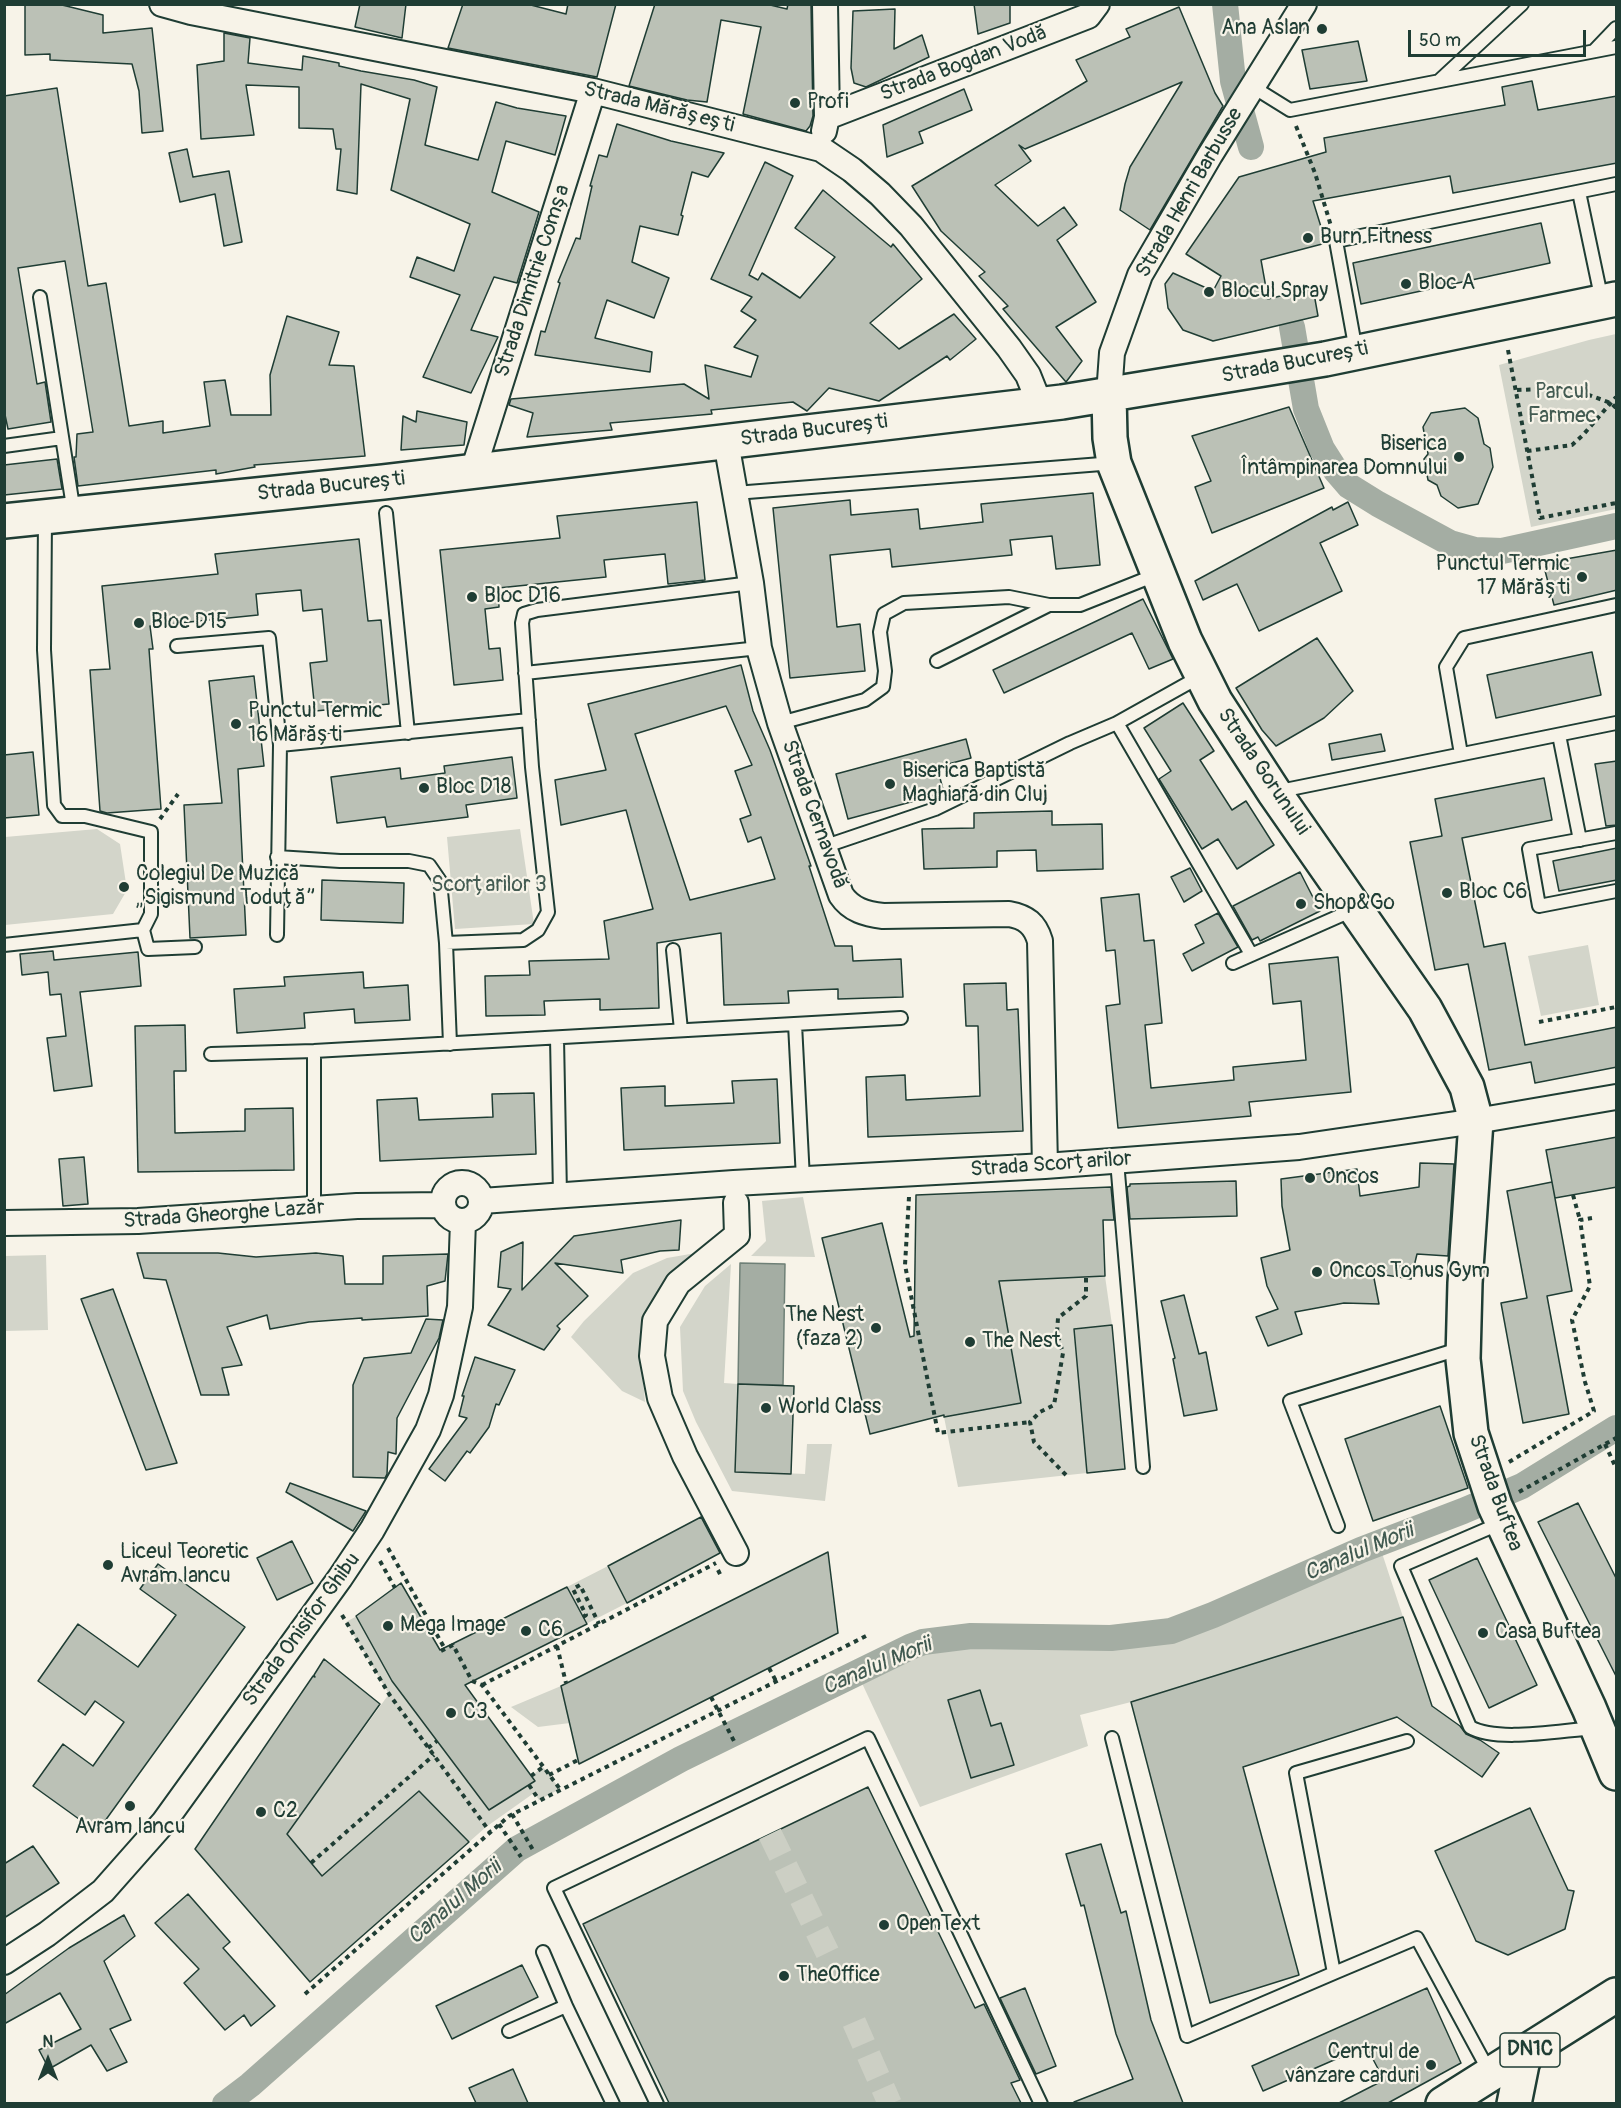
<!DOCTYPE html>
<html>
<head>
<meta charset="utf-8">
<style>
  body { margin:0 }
  #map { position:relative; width:1621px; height:2108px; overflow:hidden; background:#f7f3e8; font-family:Pangolin,sans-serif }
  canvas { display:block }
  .frame { position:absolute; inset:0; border:6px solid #1f3d34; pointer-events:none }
  .north { position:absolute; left:18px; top:2030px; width:60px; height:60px; -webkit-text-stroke:4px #f7f3e8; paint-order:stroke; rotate:0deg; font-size:16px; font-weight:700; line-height:24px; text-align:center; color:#1f3d34 }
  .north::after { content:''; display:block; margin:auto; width:21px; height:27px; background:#1f3d34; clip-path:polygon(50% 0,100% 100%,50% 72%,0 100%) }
  .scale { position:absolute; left:1408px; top:30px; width:178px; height:27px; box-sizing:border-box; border:3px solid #1f3d34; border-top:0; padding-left:8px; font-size:18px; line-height:21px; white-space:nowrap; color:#1f3d34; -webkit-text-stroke:4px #f7f3e8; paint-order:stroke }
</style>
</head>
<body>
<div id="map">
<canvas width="1621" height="2108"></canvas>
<div class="frame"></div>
<div class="north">N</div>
<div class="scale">50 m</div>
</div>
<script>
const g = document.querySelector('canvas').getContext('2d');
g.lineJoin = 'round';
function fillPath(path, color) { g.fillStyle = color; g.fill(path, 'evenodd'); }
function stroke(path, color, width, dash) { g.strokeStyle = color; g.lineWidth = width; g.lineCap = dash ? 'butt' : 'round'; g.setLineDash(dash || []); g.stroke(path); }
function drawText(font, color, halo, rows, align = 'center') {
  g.font = font + ' Pangolin,sans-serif'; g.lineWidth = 4.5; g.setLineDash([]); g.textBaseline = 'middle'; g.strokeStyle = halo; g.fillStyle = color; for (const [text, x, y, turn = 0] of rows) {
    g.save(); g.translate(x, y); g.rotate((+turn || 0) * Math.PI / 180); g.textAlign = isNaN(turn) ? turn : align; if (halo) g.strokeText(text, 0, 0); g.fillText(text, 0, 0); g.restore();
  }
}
fillPath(new Path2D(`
  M1616,334v175l-85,18 -32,-162 90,-25z
  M97,829l23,15 7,46 -14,24 -108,11v-88z
  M520,829l14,95 -79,5 -8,-92z
  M1588,945l11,60 -58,11 -13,-60z
  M803,1197l12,60 -64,-1 15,-15 -4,-40z
  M696,1253l-55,104 4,45 -23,-11 -51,-54 13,-16 49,-48 34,-15z
  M46,1255l2,75 -43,1v-75z
  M731,1264l-7,119 14,1 -3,87 70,3 2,-30h25l-7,57 -93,-10 -36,-69 -13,-31 -3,-64 25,-41z
  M1105,1276l7,49 -38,4 13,144 -129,14 -14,-70 77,-14 -22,-122z
  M1381,1550l22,67 -272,85 -51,13 8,31 -168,61 -60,-128 67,-29 45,-6h144l58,-6z
  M608,1566l19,37 -41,21 -19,-37z
  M357,1616l35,65 97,129 46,-28 -4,-6 12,-9 17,22 -21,11 -5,-7 -48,34 -17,15 -51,-51 -96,85 -35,-42 102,-140 -43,-72z
  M561,1686l9,37 -32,4 -27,-20z`), '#d3d5ca');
const water = new Path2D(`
  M740,1263l45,1 -2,121 -45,-1z`);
fillPath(water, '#a4ada3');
stroke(water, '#6f8077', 1.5);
stroke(new Path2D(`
  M1225,4l8,77 18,66
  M1292,327l14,82 16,40 14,22 13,15 29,18 72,39 25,7 27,1 114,-25
  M225,2104l25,-19 267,-236 164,-90 229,-112 13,-5 48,-6 140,2 60,-7 42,-16 148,-65 102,-39 59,-25 94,-58`), '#a4ada3', 26);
const building = new Path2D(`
  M25,4h33l45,11v18l49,-5 11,103 -21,2 -3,-42 -7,-27 -82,-4v-6l-25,1z
  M360,4h46l-4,34 -47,-11z
  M463,4h64l39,10 2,-10h48l-19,73 -149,-29z
  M655,4h111l21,5 1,-5h23l2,112 -3,10 -4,5 -63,-17 18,-87 -40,-7 -14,82 -20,-2 -58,-14z
  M974,4h36v19l-32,11z
  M1179,7l36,86 8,13 -73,124 -30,-20 5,-26 5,-17 52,-85 -157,67 -6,-4 12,16 -36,24 43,41 26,-19 13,18 -20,15 39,62 -40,25 26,34 -16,21 -63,-73 5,-3 -29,-30 6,-4 -44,-41 -29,-45 175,-105 -11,-21 54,-23 -4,-8z
  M895,9l-1,40 28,-14 7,22 -63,30 -12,-4 -3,-15 2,-57z
  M224,33l26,5 -2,25 54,7 1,-14 36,7v3l22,5 53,9 23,7 -12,58 53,15 18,-58 21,6 49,8 -11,39 -49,-14 -14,51 47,20 -22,71 -23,-6 -23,53 27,7 -27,56 -48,-16 37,-82 -50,-18 7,-20 37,14 16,-47 -79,-34 19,-91 -49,-15 -4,110 -20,-4 4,-41h-5l-3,-20 -34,-1v-41l-53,-2 8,50 -53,4 -4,-74 27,-4z
  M1358,41l9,40 -57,8 -8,-39z
  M1532,81l6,29 79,-14v67l-164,30 -3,-17 -137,25 13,42 -65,17 7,39 45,-11 5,28 -105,25 -30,-11 -15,-22 -3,-24 8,-11 40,18 8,-15 -35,-22 53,-77 87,-25 -2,-14 181,-33 -3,-18z
  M57,88l31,198 18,-3 23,143 34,-5v12l47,-7 -6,-44 21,-2 6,35h40l-1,-40 17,-59 52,16 -10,33 25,1 11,90 -111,9 1,2 -39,7v-4l-138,16 -4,-29h2l1,-23 16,-2 -28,-171 -47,7 19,116 8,-2 6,40 -43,7 -4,-19v-314z
  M964,89l8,21 -53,22 4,11 -36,14 -4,-32z
  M617,124l54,17 53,12 -16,24 -16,-5 -11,43 2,1 -5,19 -38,-9 -8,36 37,16 -15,40 -47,-18 -12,38 57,14 -2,20 -115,-17 6,-24 4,1 15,-49 -2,-1 18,-44 4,1 12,-53h-2l9,-31 8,2z
  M187,149l6,28 36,-6 13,71 -18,4 -9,-52 -35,8 -11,-49z
  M765,162l28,14 -44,99 9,5 4,-7 38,25 35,-41 -40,-29 28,-38 68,57 2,-3 29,35 -52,44 29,26 55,-35 22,25 -26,21 -3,-4 -68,45 -50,-13 -22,23 -14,-9 -82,8 1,4 -102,9 2,7 -85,7 6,-24 -24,-8 2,-6 173,-15 25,15 -4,-34 46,12 7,-21 -24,-9 22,-27 -15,-9 11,-14 -41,-18z
  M1541,223l9,40 -189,41 -8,-41z
  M1289,407l35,81 -112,45 -17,-46 16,-6 -19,-45z
  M1465,408l13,10 6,26 6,4 3,19 -15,37 -20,4 -17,-12 -4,-11 -9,-5 -4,-21 4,-5 -5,-27 8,-14z
  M417,411l50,11 -3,23 -63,5 2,-34 13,6z
  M57,459l5,30 -58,6v-30z
  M1093,493l7,72 -44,4 -4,-33 -42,4 2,15 -120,12 -2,-18 -60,6 7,72 23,-3 5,47 -75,7 -17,-170 77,-8 1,15 67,-6 2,20 63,-7 -2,-18z
  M697,502l8,78 -37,4 -3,-30 -61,6 2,17 -108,11 1,19 -14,2 4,40 11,-1 3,32 -49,5 -14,-135 120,-12 -3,-22z
  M1348,502l10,23 -38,18 22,48 -83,40 -22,-47 -34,16 -8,-19 137,-74 1,3z
  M359,539l9,82 13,-1 8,84 -74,7 -5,-48 17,-2 -5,-52 -19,2 -2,-21 -45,4 2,21 -108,11 3,23h-4l12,160 -54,4 -7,-2 -10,-141 20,-1 -8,-83 116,-12 -3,-20z
  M1617,550v40l-63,15 -11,-42z
  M1143,599l30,60 -24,10 -17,-36 -128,60 -11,-23z
  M1317,638l36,53 -29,27 -48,28 -14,-16 -26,-42z
  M1592,652l9,43 -105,23 -9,-43z
  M741,665l12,46 17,39 41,116h-2l26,80h17l1,15 48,-2 2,38 -65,2v-10l-50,2 1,12 -65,2 -3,-72 -64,10 2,65 -59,2v-11l-56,2 1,14 -59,1 -1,-40 45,-1 -1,-14 80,-2 -5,-38 49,-12 -27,-99 -65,15 -6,-45 51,-10 -18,-66zM726,706l26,59 -17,6 16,44 -11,4 8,23 13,-5 14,42 -85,21 -55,-166z
  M254,676l10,90 -26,3 8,166 -56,3 -6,-133 38,-2 -13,-122z
  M1183,703l31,48 -14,9 32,50 14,-9 28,44 -37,24 -19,-30 -16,10 -43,-70 12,-8 -27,-43z
  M1381,734l4,17 -53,9 -3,-16z
  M966,739l5,19 -34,9 7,26 -96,26 -12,-45z
  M33,752l6,63 -35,3v-63z
  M512,757l5,41 -51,7 2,12 -81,10 -2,-10 -48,6 -6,-46 69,-9 1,11 44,-6 -1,-7z
  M1617,761v64l-11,1 -11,-62z
  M1544,778l8,42 -90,18 22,109 21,-4 20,102 92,-18v40l-82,16 -4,-21 -42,8 -21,-106 -33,6 -25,-128 32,-6 -7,-37z
  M1052,811v14l50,-1 1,45 -66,2 -1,-21 -39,1v16l-73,2 -2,-40 52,-1v-15z
  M1617,848v32l-58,11 -6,-30z
  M1190,868l12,23 -18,11 -13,-25z
  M1300,872l20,39 -60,30 -2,-4 -6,3 -19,-34z
  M322,880l82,3 -1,40 -82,-3z
  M1139,894l5,47 10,-1 8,83 -17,2 6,63 83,-8 -1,-13 73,-7 -5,-59 -28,3 -4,-40 69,-7 13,135 -102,10 2,14 -133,12 -12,-122 14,-2 -5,-54 -9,1 -5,-53z
  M1218,913l20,34 -46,24 -9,-17 21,-11 -9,-18z
  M53,951l1,9 84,-8 3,34 -61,6 12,94 -38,5 -7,-53 19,-2 -5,-42 -11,1 -2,-23 -26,3 -2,-21z
  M363,972l1,16 44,-3 2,35 -55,3 -1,-14 -50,4 1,15 -68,5 -3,-44 51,-3 -1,-9z
  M1006,983l1,27 11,-1 5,122 -155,6 -2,-60 39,-2 1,25 74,-4 -2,-70h-12l-2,-42z
  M185,1025l1,46h-12l1,62 70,-2v-22l48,-1 1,62 -156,2 -3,-146z
  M777,1079l3,64 -156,7 -3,-62 44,-2v20l69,-3 -2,-22z
  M534,1093l2,61 -156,7 -3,-61 40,-2 2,22 74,-3 -1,-23z
  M1617,1137v50l-62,11 -9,-48z
  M84,1157l4,47 -25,2 -4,-47z
  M1420,1163l34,1 -6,92 -31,-2 -6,25 -38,-6 6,31 -35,-1 -49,9 7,22 -34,12 -12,-29 22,-8 -11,-23 -6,-28 29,-8 -8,-44 -1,-27 76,-10 3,27 59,-9z
  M1236,1181l1,35 -107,3 -3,-32 3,-1v-2z
  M1552,1182l20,109 -25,5 22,118 -46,9 -22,-120 26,-5 -20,-107z
  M1111,1187l3,33h-11l2,56 -106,5 22,122 -77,14v-2l-74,19 -48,-196 60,-15 28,114 4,-1 2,-141z
  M681,1220l-2,30 -19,1 -39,9 2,13 -68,-10 33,33 -31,30 3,3 -16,21 -56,-25 23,-36 -13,-2 3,-35 22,-10 -1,48 52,-54z
  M137,1253h81l38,4 60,-4 27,3 2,28h38v-28l65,-2 -3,27 -18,5 1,30 -66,4v-2l-53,4 -39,7 -3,-14 -40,12 15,38 -20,3 7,27h-28l-35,-115 -22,-2z
  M113,1289l64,174 -31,7 -65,-171z
  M1184,1295l15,59 7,-2 11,58 -33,6 -11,-57 2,-1 -14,-57z
  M426,1319l17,1 -4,18 -42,80 -1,36 -8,-2 -1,22 -2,4 -32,-1v-92l11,-27 47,-5z
  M1112,1325l13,144 -38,4 -13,-144z
  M475,1357l40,13 -16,35 -3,-1 -7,23 -19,26 -3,-2 -22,30 -16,-12 38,-51 -8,-2 5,-20h-2z
  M738,1384l56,2 -3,88 -56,-2z
  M1440,1406l28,82 -95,33 -28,-82z
  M290,1483l76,28 -13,20 -67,-39z
  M1578,1503l39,77v98l-79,-156z
  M701,1517l19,36 -93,50 -19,-37z
  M292,1541l21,42 -36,17 -20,-42z
  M828,1552l10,81 -259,131 -18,-78z
  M1477,1558l60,127 -48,23 -60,-128z
  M158,1564l87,63 -148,205 -64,-46 30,-42 30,22 31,-44 -29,-21 -10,14 -47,-34 40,-57 60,43 38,-52 -36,-26z
  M401,1583l39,67 127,-63 20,37 -122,61 70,96 -46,29 -97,-129 -36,-65z
  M1403,1617l29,89 28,20 6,8 14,6 19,13 -17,24 -85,-60 -154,50 56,208 -89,28 -79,-301z
  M324,1659l56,45 -93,130 35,42 97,-85 50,51 -159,140 -115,-133 118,-173 2,1 -1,-2z
  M980,1690l11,36 10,-3 13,42 -43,13 -23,-78z
  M868,1787l107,221 9,-4 36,76 -9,3 10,20h-352l-86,-179z
  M1530,1808l38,82 6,1 -9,38 -57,26 -32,-14 -41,-90z
  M1101,1844l20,69 5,-2 25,109 32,83h-109v-1l59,-23 -17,-45 -32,-129 -3,1 -15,-52z
  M33,1846l26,37 -55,35v-54z
  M188,1894l42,48 -7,6 52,58 -24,20 -7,-11 -19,15 -41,-47 15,-14 -44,-46z
  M124,1915l11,21 -31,25 27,59 -21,9 17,33 -20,9 -16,-26 -42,24 -10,-19 42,-21 -21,-36 -56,31v-29l65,-47z
  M522,1965l16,32 -86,42 -16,-33z
  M1025,1988l31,78 -20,8 -36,-76z
  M1427,1988l34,75 -73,40h-49l45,-23 -18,-34 -103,45 -11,-25z
  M513,2069l15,34h-52l-7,-15z`);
fillPath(building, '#bbc1b6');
stroke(building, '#1f3d34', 1.5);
stroke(new Path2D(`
  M770,1834l61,126
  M854,2022l36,82`), '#cccfc4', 24, [24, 12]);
const lane = new Path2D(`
  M1594,51l22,-23
  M1440,80l82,-76
  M1253,87l37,23 326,-63
  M1579,192l23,109
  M40,297l34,216
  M1356,351l-20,-110 280,-57
  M4,446l58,-8
  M735,493l379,-30
  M386,513l22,220
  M45,518l-1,132 10,155 8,11h23l66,16v82l-8,16 5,19 47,-2
  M177,646l92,-8 11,107 -3,190
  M937,661l112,-56
  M525,673l234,-25
  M780,723l85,-23 18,-13 2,-16 -5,-39 4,-18 20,-11 105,-6 40,8h31l78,-31
  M1117,723l134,231
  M1559,735l21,105
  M280,745l249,-25
  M1461,754l-15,-87 18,-29 152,-33
  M1275,792l341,-69
  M1616,833l-87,16 10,57 77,-15
  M823,847l112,-38 135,-66 47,-20 84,-47
  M277,857l63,4h69l20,4 11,16 6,62 4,101
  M446,943l77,-3 15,-10 10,-18 -16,-145 -10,-144 2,-9 13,-4 214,-27
  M4,945l139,-15
  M673,950l8,80
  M1233,963l120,-53
  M795,1024l8,155
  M557,1038l3,157
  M314,1051v158
  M211,1054l103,-3 587,-33
  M1117,1161l26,306
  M1501,1523l-100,43 69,161c27,16 92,3 125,1
  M1338,1526l-48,-125 172,-53
  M1112,1738l75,298 147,-63
  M1407,1741l-111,32 38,200 83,-35 73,135
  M543,1952l23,54 47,98
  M509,2031l57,-25
  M657,2104l-103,-216 314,-150 173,366`);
const street = new Path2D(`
  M162,4l29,8 402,79 228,58 31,21 28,24 31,32 98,122 19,27 12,30
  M827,117l261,-101 9,-12
  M824,131l3,-14 -2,-113
  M1109,395l3,-42 28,-78 70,-120 94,-151
  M726,442l25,141 8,65 21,75 61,172c10,15 25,19 42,21l126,-2c17,3 26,10 31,27l5,225
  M473,471l120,-380
  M443 1202a19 19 0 1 1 38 0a19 19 0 1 1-38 0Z
  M482,1201l252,-18 311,-17 254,-19 177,-26 140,-24
  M736,1203l1,32 -59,48 -23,38 -3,35 8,42 25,58 51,97
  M4,1223l134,-2 219,-15 86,-1
  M4,1962l43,-28 56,-43 61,-69 176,-244 32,-48 56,-100 13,-35 19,-88 3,-86`);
const secondary = new Path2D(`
  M1109,395l1,43 4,25 71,178 30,60 59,91 151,217 42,78 9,34 -11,162 -2,76 8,74 24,73 94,202 27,65
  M4,521l379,-39 679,-80 263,-43 291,-60`);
const primary = new Path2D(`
  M1443,2104l173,-109
  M1514,2104l8,-40 5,-12`);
stroke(lane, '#1f3d34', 16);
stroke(street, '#1f3d34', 28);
stroke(secondary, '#1f3d34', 38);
stroke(primary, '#1f3d34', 38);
stroke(new Path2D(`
  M1296,126l19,47 16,53
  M1508,350l32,168 76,-15
  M1517,390l52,-2 42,15 5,5
  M1527,451l45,-6 11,-10 33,-38
  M160,819l18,-25
  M1539,1022l77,-15
  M1573,1195l7,25
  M909,1197l-4,68 33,168 92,-11
  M1605,1444l11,24
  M1509,1462l85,-51 -9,-29 -13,-62 18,-34 -10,-66 12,-2
  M1066,1475l-32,-33 -4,-20 10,-10 14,-7 9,-52 -6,-20 1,-15 28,-22v-19
  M1519,1492l97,-54
  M388,1548l57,101
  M380,1561l15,27
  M718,1570l4,8
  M342,1615l47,79 101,138
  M583,1617l3,-2 -13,-26 7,-4 19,39
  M557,1646l9,37
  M441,1651l12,-6 19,36 10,4 78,104
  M769,1668l7,13
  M482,1685l234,-122
  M711,1697l24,46
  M428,1748l9,-7
  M549,1775l29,-15
  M531,1776l12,-9
  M529,1785l10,15
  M512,1814l21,36
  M499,1824l22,33
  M311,1863l123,-108
  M305,1994l204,-178 359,-181`), '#1f3d34', 4, [4.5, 4.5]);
stroke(lane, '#f7f3e8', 12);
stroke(street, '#f7f3e8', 24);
stroke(secondary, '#f7f3e8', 33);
stroke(primary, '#f7f3e8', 33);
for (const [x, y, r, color] of [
  [1322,29,6,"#1f3d34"],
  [795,103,6,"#1f3d34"],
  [1308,238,6,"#1f3d34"],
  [1406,284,6,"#1f3d34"],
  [1209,292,6,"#1f3d34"],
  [1459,457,6,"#1f3d34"],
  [1582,577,6,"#1f3d34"],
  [472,597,6,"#1f3d34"],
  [139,623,6,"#1f3d34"],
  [236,724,6,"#1f3d34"],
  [890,784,6,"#1f3d34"],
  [424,788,6,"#1f3d34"],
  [124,887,6,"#1f3d34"],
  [1447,893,6,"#1f3d34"],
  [1301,904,6,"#1f3d34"],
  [1310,1178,6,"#1f3d34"],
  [1317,1272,6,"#1f3d34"],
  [876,1328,6,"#1f3d34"],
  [970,1342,6,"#1f3d34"],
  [766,1408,6,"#1f3d34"],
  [108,1565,6,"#1f3d34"],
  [388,1626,6,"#1f3d34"],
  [526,1631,6,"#1f3d34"],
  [1483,1633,6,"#1f3d34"],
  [451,1713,6,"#1f3d34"],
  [130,1806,6,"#1f3d34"],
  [261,1812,6,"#1f3d34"],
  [884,1925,6,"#1f3d34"],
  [784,1976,6,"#1f3d34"],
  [1431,2065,6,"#1f3d34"]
]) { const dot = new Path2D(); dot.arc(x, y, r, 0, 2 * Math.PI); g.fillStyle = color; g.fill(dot); stroke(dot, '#f7f3e8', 2); }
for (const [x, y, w] of [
  [1530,2050,60]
]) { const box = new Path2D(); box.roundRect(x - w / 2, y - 17, w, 34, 4.5); g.fillStyle = '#f7f3e8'; g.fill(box); stroke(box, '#1f3d34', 1.5); }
drawText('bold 20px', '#1f3d34', null, [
  ["DN1C",1530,2050]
]);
drawText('21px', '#1f3d34', '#f7f3e8', [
  ["Ana Aslan",1310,29,"right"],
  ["Profi",807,103],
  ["Burn Fitness",1320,238],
  ["Bloc A",1418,284],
  ["Blocul Spray",1221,292],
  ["Biserica",1447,445,"right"],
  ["Întâmpinarea Domnului",1447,469,"right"],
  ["Punctul Termic",1570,565,"right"],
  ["17 Mărăști",1570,589,"right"],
  ["Bloc D16",484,597],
  ["Bloc D15",151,623],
  ["Punctul Termic",248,712],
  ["16 Mărăști",248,736],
  ["Biserica Baptistă",902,772],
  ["Maghiară din Cluj",902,796],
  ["Bloc D18",436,788],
  ["Colegiul De Muzică",136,875],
  ["„Sigismund Toduță”",136,899],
  ["Bloc C6",1459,893],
  ["Shop&Go",1313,904],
  ["Oncos",1322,1178],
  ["Oncos Tonus Gym",1329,1272],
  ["The Nest",864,1316,"right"],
  ["(faza 2)",864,1340,"right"],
  ["The Nest",982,1342],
  ["World Class",778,1408],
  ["Liceul Teoretic",120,1553],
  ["Avram Iancu",120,1577],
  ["Mega Image",400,1626],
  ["C6",538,1631],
  ["Casa Buftea",1495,1633],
  ["C3",463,1713],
  ["C2",273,1812],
  ["Avram Iancu",130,1828,"center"],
  ["OpenText",896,1925],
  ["TheOffice",796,1976],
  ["Centrul de",1419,2053,"right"],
  ["vânzare carduri",1419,2077,"right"]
], 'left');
drawText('21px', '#1f3d34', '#f7f3e8', [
  ["Strada Bogdan Vodă",964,64,-21],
  ["Strada Mărășești",659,108,14],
  ["Strada Henri Barbusse",1190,193,-60],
  ["Strada Dimitrie Comșa",533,281,-72],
  ["Strada București",1295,363,-11],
  ["Strada București",814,431,-7],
  ["Strada București",331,487,-6],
  ["Strada Gorunului",1263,772,56],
  ["Strada Cernavodă",814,815,70],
  ["Strada Scorțarilor",1051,1165,-4],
  ["Strada Gheorghe Lazăr",224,1215,-4],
  ["Strada Buftea",1495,1493,70],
  ["Strada Onisifor Ghibu",302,1630,-54]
]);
drawText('21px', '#435b52', '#f7f3e8', [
  ["Parcul",1562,393],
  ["Farmec",1562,417],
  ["Scorțarilor 3",489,886]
]);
drawText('italic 22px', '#405950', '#f7f3e8', [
  ["Canalul Morii",1359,1553,-23],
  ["Canalul Morii",877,1667,-23],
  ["Canalul Morii",455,1903,-41]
]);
</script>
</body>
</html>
